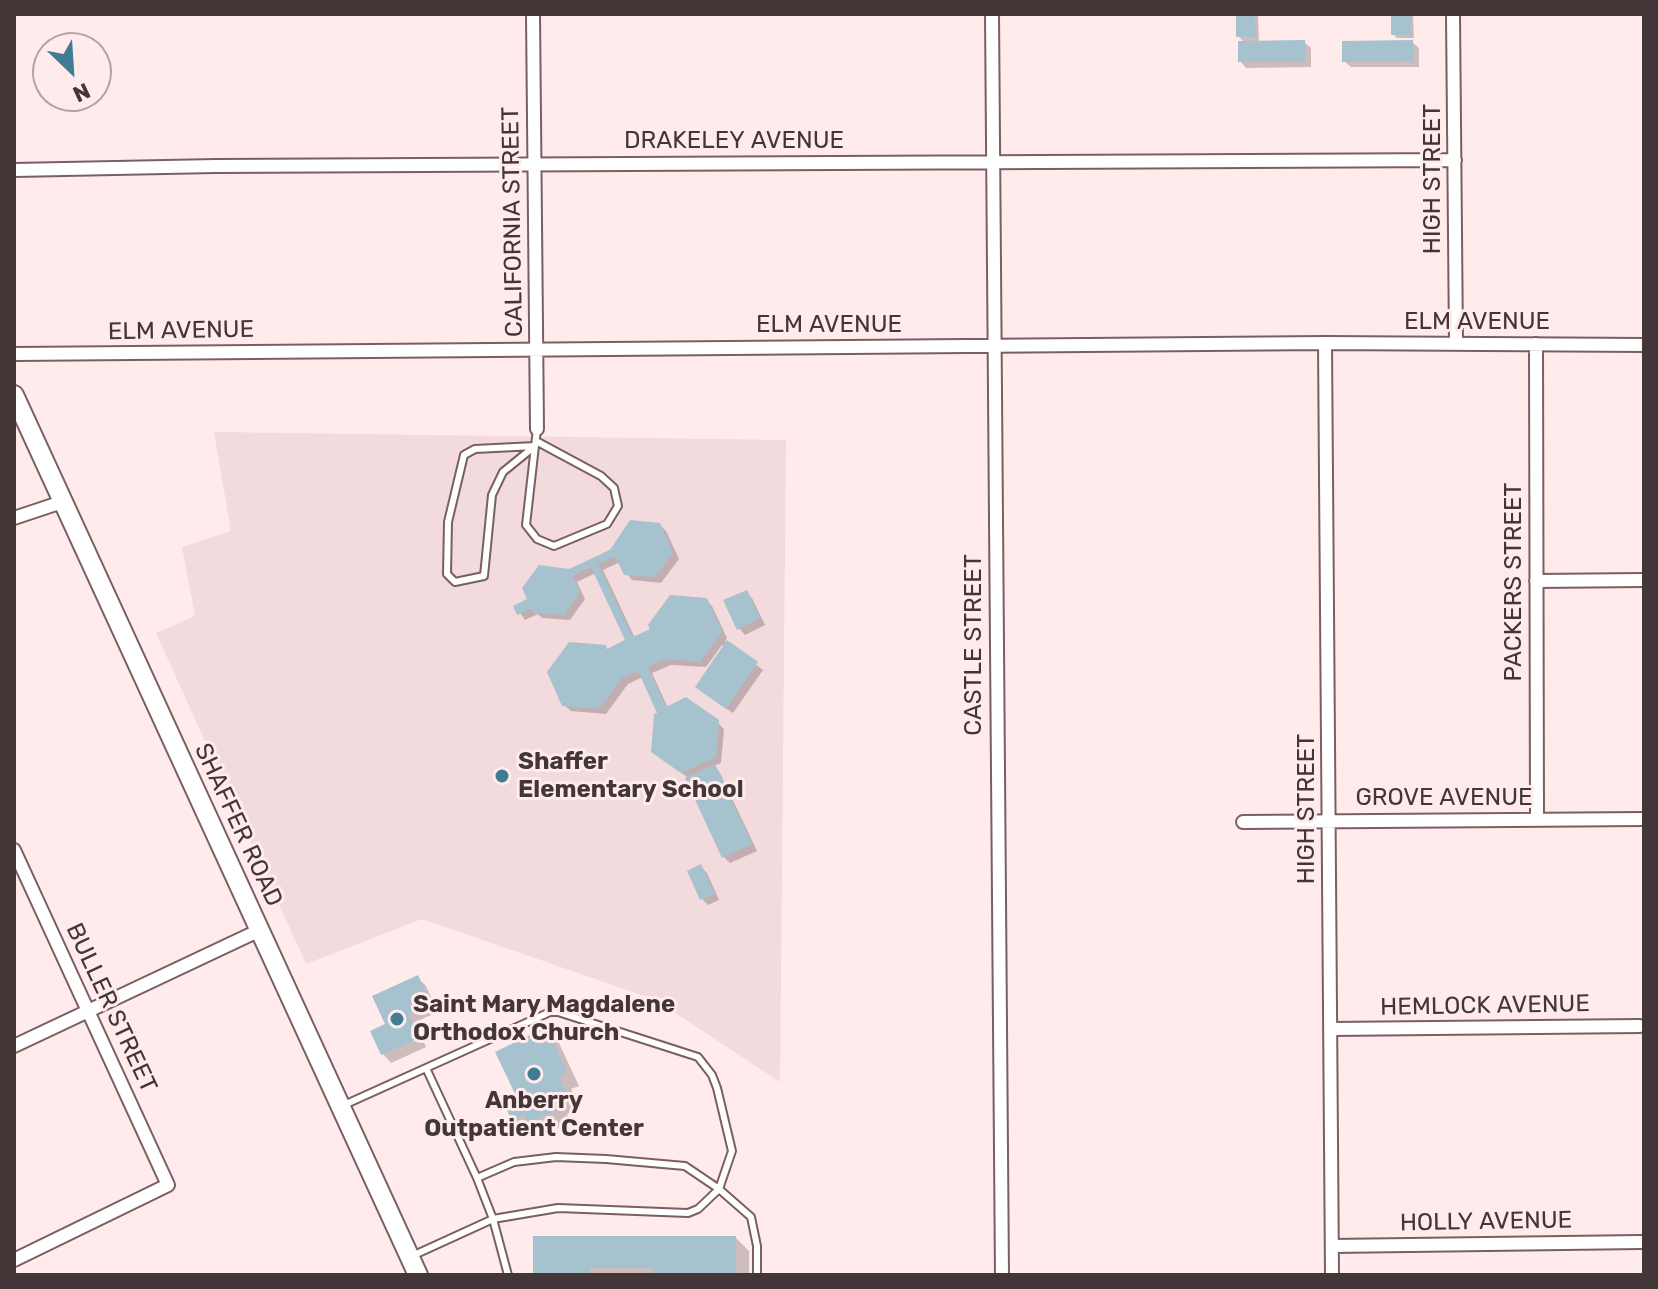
<!DOCTYPE html>
<html>
<head>
<meta charset="utf-8">
<style>
  body { margin:0 }
  #map { position:relative; width:1658px; height:1289px; overflow:hidden; background:#ffebec; font-family:Rubik,sans-serif }
  canvas { display:block }
  .frame { position:absolute; inset:0; border:16px solid #433637; pointer-events:none }
  .north { position:absolute; left:32px; top:32px; width:80px; height:80px; box-sizing:border-box; background:#ffebec; border:2px solid #b4a3a4; border-radius:50%; rotate:155deg; font-size:22px; font-weight:700; line-height:32px; text-align:center; color:#433637 }
  .north::after { content:''; display:block; margin:auto; width:28px; height:36px; background:#407c93; clip-path:polygon(50% 0,100% 100%,50% 72%,0 100%) }
</style>
</head>
<body>
<div id="map">
<canvas width="1658" height="1289"></canvas>
<div class="frame"></div>
<div class="north">N</div>
</div>
<script>
const g = document.querySelector('canvas').getContext('2d');
g.lineJoin = 'round';
function fillPath(path, color) { g.fillStyle = color; g.fill(path, 'evenodd'); }
function stroke(path, color, width, dash) { g.strokeStyle = color; g.lineWidth = width; g.lineCap = dash ? 'butt' : 'round'; g.setLineDash(dash || []); g.stroke(path); }
function drawText(font, color, halo, rows, align = 'center') {
  g.font = font + ' Rubik,sans-serif'; g.lineWidth = 6; g.setLineDash([]); g.textBaseline = 'middle'; g.strokeStyle = halo; g.fillStyle = color; for (const [text, x, y, turn = 0] of rows) {
    g.save(); g.translate(x, y); g.rotate((+turn || 0) * Math.PI / 180); g.textAlign = isNaN(turn) ? turn : align; if (halo) g.strokeText(text, 0, 0); g.fillText(text, 0, 0); g.restore();
  }
}
fillPath(new Path2D(`
  M214,432l572,8 -6,642 -124,-82 -234,-81 -116,45 -150,-331 39,-17 -13,-69 49,-16z`), '#f3dadc');
fillPath(new Path2D(`
  M1238,14h20l1,29 45,-1 7,6v19l-65,1 -6,-7 5,-18 -7,-7z
  M1393,14h20l1,24h-17l-4,-4z
  M1412,42l7,6v19h-68l-7,-6z
  M659,524l7,7 13,28 -18,24 -29,-3 -14,-17 -15,7 32,68 71,-38 6,6 15,32 -2,3 38,29 -30,43 -29,-20 21,-46 -3,-2 -16,22 -35,-2 -19,8 16,35 49,14 7,7 -3,34 -7,3 6,7 37,78 -27,12 -6,-6 -37,-80 -27,-19v-44l-17,-37 -15,7 -22,30 -35,-3 -7,-6 44,-55 20,-9 -32,-68 -19,9 8,17 -15,21 -28,-2 -4,-4 -13,6 -9,-13 54,-36z
  M746,592l6,6 13,27 -20,10 -6,-7z
  M701,867l6,6 12,27 -11,5 -6,-6 -13,-27z
  M417,977l9,9 12,26 -23,10 11,25 -35,16 -8,-9 -11,-22 16,-7z
  M546,1030l13,13 20,43 -8,3 9,19 -13,6 4,8 -28,13 -7,-7 -9,5 -13,-13 4,-23z
  M736,1238l13,13v24h-214z`), '#0003');
fillPath(new Path2D(`
  M1236,14h19l1,23h-20z
  M1391,14h20v21h-20z
  M1305,40l1,22h-68v-21z
  M1413,40l1,21 -72,1v-21z
  M630,520l30,3 13,29 -18,25 -31,-2 -9,-19 -17,8 35,73 17,-8 -2,-4 22,-30 37,3 15,33 -22,31 -36,-3 -16,8 18,40 20,-10 33,23 -3,37 -35,16 -30,-21 3,-38 3,-1 -19,-42 -16,7 -23,31 -37,-3 -15,-34 22,-30 37,3 1,4 18,-9 -34,-73 -19,9 8,16 -16,23 -30,-2 -2,-4 -15,6 -4,-9 14,-7 -5,-11 17,-23 30,4 41,-19z
  M747,590l13,28 -23,12 -14,-30z
  M727,640l31,22 -32,47 -31,-22z
  M715,764l37,80 -30,14 -37,-80z
  M701,864l14,30 -15,6 -13,-29z
  M418,975l13,28 -23,10 11,25 -38,17 -11,-24 15,-7 -13,-28z
  M546,1027l21,45 -8,4 9,19 -13,6 4,8 -31,14 -4,-8 -12,6 -9,-19 13,-6 -21,-44z
  M533,1236h203v39h-83v-7h-63v7h-57z`), '#a5c2ce');
const service = new Path2D(`
  M536,441l65,35 13,12 4,18 -11,18 -53,22 -17,-7 -11,-14 9,-79 2,-17
  M535,446l-32,26 -11,23 -8,81 -29,6 -8,-8 1,-52 16,-67 11,-6z
  M426,1068l51,110 37,-16 42,-5 50,2 79,7 34,23 -21,20 -10,4 -130,-5 -65,11 15,56
  M344,1105l206,-93h8l140,45 14,18 5,13 15,63 -13,38 32,28 6,29v29
  M412,1256l81,-37 -16,-41`);
const minor = new Path2D(`
  M533,14l4,415
  M992,14l10,1261
  M1453,14l3,329
  M14,170l202,-4 1239,-6
  M1325,343l7,932
  M1536,344l1,475
  M14,354l1311,-11 319,2
  M14,518l48,-16
  M1536,581l108,-1
  M1243,822l401,-3
  M14,850l154,335 -154,75
  M1330,1029l310,-3
  M14,1046l246,-116
  M1332,1246l309,-4`);
const secondary = new Path2D(`
  M14,395l404,880`);
stroke(service, '#7a5f61', 10);
stroke(minor, '#7a5f61', 16);
stroke(secondary, '#7a5f61', 22);
stroke(service, '#fff', 6);
stroke(minor, '#fff', 12);
stroke(secondary, '#fff', 18);
for (const [x, y, r, color] of [
  [502,776,8,"#407c93"],
  [397,1019,8,"#407c93"],
  [534,1074,8,"#407c93"]
]) { const dot = new Path2D(); dot.arc(x, y, r, 0, 2 * Math.PI); g.fillStyle = color; g.fill(dot); stroke(dot, '#ffebec', 3); }
drawText('24px', '#433637', '#ffebec', [
  ["DRAKELEY AVENUE",734,141],
  ["HIGH STREET",1433,179,-90],
  ["CALIFORNIA STREET",513,222,-91],
  ["ELM AVENUE",1477,322],
  ["ELM AVENUE",829,325],
  ["ELM AVENUE",181,331,-1],
  ["PACKERS STREET",1514,582,-90],
  ["CASTLE STREET",974,645,-90],
  ["GROVE AVENUE",1444,798],
  ["HIGH STREET",1307,809,-90],
  ["SHAFFER ROAD",238,825,65],
  ["HEMLOCK AVENUE",1485,1006,-1],
  ["BULLER STREET",111,1008,65],
  ["HOLLY AVENUE",1486,1222,-1]
]);
drawText('bold 24px', '#433637', '#ffebec', [
  ["Shaffer",518,762],
  ["Elementary School",518,790],
  ["Saint Mary Magdalene",413,1005],
  ["Orthodox Church",413,1033],
  ["Anberry",534,1101,"center"],
  ["Outpatient Center",534,1129,"center"]
], 'left');
</script>
</body>
</html>
